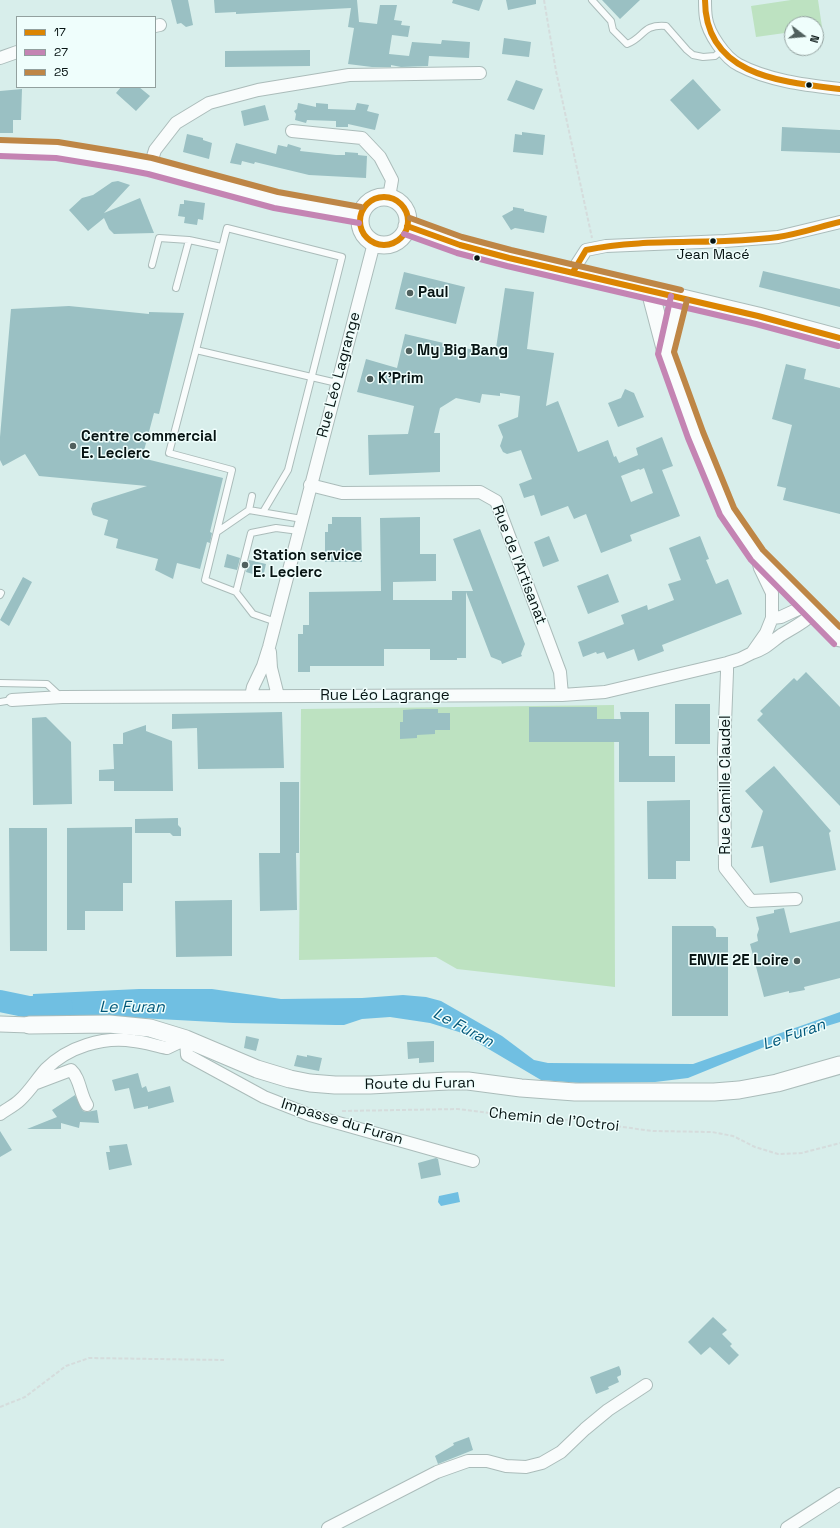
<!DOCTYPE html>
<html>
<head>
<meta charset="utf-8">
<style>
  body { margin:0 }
  #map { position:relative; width:840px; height:1528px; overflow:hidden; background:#d8eeeb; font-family:"Space Grotesk",sans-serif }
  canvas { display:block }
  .legend { position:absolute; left:16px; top:16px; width:140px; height:72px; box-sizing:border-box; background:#effefc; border:1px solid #92a09e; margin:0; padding:5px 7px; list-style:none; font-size:12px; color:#061312 }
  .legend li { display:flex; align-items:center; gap:8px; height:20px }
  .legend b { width:20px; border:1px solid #92a09e }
  .north { position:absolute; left:784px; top:16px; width:40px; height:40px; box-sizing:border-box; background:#effefc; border:1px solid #92a09e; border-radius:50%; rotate:106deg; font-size:11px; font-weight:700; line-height:16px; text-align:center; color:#061312 }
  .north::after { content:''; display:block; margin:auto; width:14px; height:18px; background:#50605e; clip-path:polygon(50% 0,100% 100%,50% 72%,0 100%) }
</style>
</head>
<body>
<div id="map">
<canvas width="840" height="1528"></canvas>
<ul class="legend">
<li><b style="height:5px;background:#db8502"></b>17</li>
<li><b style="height:5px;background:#c484b3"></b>27</li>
<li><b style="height:5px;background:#be8646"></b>25</li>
</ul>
<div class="north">N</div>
</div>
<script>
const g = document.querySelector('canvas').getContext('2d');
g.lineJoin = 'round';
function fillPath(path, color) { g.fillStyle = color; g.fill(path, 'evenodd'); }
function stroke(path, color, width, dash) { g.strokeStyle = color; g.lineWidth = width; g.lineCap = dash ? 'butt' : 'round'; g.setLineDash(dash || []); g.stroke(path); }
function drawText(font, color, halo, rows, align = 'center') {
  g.font = font + ' "Space Grotesk",sans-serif'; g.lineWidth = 3; g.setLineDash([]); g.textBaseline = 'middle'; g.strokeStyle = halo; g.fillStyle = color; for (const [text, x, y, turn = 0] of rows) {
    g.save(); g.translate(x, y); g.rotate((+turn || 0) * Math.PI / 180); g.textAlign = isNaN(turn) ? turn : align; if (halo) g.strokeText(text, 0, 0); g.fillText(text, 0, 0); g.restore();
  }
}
fillPath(new Path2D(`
  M791,0h27l4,27 -6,1v-4h-24v8l-36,5 -5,-31z
  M614,705l1,282 -158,-18 -21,-12 -137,3 2,-251z`), '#bde2c1');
fillPath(new Path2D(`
  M139,989h73l69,10 81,-1 41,-3 23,2 15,4 61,35 32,24 14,3 145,1 147,-52v10l-56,17 -96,39 -33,4 -76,1 -38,-3 -71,-42 -11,-6 -29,-9 -40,-6 -28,2 -18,6h-8l-103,-2 -131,-7 -71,1 2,-23z
  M458,1192l2,10 -19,4 -3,-4 1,-6z`), '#70bfe2');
stroke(new Path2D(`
  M0,1001l29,6h33`), '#70bfe2', 22);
fillPath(new Path2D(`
  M171,0h17l5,25 -7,2 -5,-4 -4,1z
  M214,0h143l2,22 18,2 3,-19h17l-3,15 8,1 -1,4 9,1 -2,11 -16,-2 -3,19 20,2 3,-14 29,2 1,-4 28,2 -1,16 -40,-2 -1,10 -27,1 -10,-2v2h-19l-24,-3 6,-36 -6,-1 3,-19 -115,6v-2l-21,1z
  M453,0h30l-4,11 -27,-8z
  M506,0h30v4l-28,6z
  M602,0h38l-20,19z
  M504,38l27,4 -2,15 -27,-3z
  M310,50v16l-85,1v-16z
  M693,79l28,31 -23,20 -28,-30z
  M516,80l27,9 -9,21 -27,-10z
  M121,87h18l11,9 -14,15 -20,-18z
  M22,89l-1,31h-8v13h-13v-42z
  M298,103l18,4v-4l12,1v5l27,1 2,-7 12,2 -2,6 12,3 -4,16 -27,-6v3h-12v-6l-29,-1 -1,3 -11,-3 1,-6 -2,-3 3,-2z
  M265,105l4,15 -25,6 -3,-15z
  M782,127l58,3v23l-59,-2z
  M522,132l23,3 -2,20 -30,-3 2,-18 7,1z
  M187,134l16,4v2l9,3 -3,16 -26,-7z
  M236,143l40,11 2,-9 9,2 1,-3 13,4 -1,3 36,4h9v-3l13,1v2l9,1 -1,22 -57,-3 -54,-13 -1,2 -12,-3 -1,4 -11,-2z
  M118,181l12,4 -26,28 36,-15 14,35 -40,1 -5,-5 -5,-11 -16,13 -19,-21 13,-12 11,-3 19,-13z
  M184,200l21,3 -2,17 -5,-1 -1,6 -13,-2 1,-6 -7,-1 2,-12h4z
  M513,207l11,2v2l23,5 -3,17 -29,-5 -4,2 -9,-14 11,-6z
  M763,271l77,18v18l-81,-20z
  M404,272l61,15 -9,37 -61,-15z
  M505,288l29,4 -7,57 27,4 -8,53 12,-5 20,51 30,-12 6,17 2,-1 3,7 19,-8 -2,-7 26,-11 11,29 -11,4 18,46 -50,19 2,6 -31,12 -15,-39 -12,5 -6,-13 -27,10 -7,-21 -10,3 -5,-14 13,-5 -11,-29 -14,4 -4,-2 -3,-6 3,-9 -5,-12 20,-8 2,-21 -20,-3v3l-18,-2 -2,9 -24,-5 -16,10 -6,25h6v39l-71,3 -1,-40 40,-1 6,-28 -57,-14 9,-33 31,9 8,-34 90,21zM644,468l9,25 -22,9 -10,-26 18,-7 1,1z
  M69,306l80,8v-2l35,1 -25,101 -5,-1 -12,45 81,20 -13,54 2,1 -2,10 -3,-1 -7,27 -23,-6 -4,16 -18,-9 3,-11 -42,-11 2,-9 -14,-4 4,-15 -15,-5 -2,-6 2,-6 54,-17 -108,-10 -14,-22 -22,12 -3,-6v-23l11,-128z
  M786,364l20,5 -2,10 36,9v126l-57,-14 3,-12 -9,-2 15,-61 -20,-6z
  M625,389l9,4 10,24 -26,10 -10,-24 13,-5z
  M332,517h29l1,45h-37v-30h3v-8h4z
  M420,517v37h16v27l-43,1v18h59v-9h21l-20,-52 27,-10 45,115 -4,10 1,2 -20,8 -1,-3 -10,-4 -25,-65v66h-9v2h-27v-11h-46v17h-74v6h-12v-38h5v-9h6v-33l72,-1 -1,-73z
  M549,536l10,25 -16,6 -9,-25z
  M700,536l9,23 -3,1 10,24 12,-5 14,35 -80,31 2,6 -26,10 -4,-12 -27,10 -3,-7 -7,2 -1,-2 -13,5 -5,-15 46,-18 -3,-9 26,-10 1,5 26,-10 -6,-16 13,-4 -12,-32z
  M227,554l13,4 -3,12 -13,-3z
  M249,560l17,4 -3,13 -17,-5z
  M608,574l11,28 -31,12 -11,-28z
  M23,577l9,5 -23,44 -9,-6z
  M806,672l34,35v99l-83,-86 6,-6 -3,-3 34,-33 3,3z
  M675,704h35v40h-35z
  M529,707h68v12h24l-1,-7h29v44h26v26h-56v-40h-90z
  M417,709h21v4h12v17h-15v4l-18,1v3l-17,1v-17h3v-12z
  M282,712l2,56 -86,1 -1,-41 -25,1v-15z
  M46,717l25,25 1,62 -39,1 -1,-87z
  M146,725v6l26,10 1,50h-59v-10h-15v-11l15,-1 -1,-25h10v-11z
  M774,766l57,65 -2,2 7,37 -66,13 -7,-37 -12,2 12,-37 -18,-20z
  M280,782h19v71h-3l1,57 -37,1 -1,-58h21z
  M690,800v61h-14v18h-28l-1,-78z
  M178,818v7l3,3v8h-8l-3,-3h-35v-14z
  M132,827v56h-9v28h-38v19h-18v-102z
  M9,828h38v123h-37z
  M232,900v56l-56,1 -1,-56z
  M784,908l6,25 50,-12v57l-36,9 1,3 -16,3v-2l-25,6 -14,-53 8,-3 -1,-6 2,-6 -3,-12 18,-4v-3z
  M672,926h41l3,3v8h12v79h-56z
  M246,1036l13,3 -3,12 -12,-3z
  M434,1041v21l-15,1v-5l-11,1 -1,-17z
  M297,1055l10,2v-2l15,3 -3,13 -25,-5z
  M138,1073l4,15 4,-2 2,6 22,-6 4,16 -26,7v-3l-14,3 -5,-21 -14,3 -3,-11z
  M75,1095l8,16 4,1 10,-2 2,13 -19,-1 -1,6 -18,-5v6h-34l30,-12 -5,-7z
  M0,1131l12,19 -12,7z
  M127,1144l5,21 -23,5 -3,-18h4l-1,-6z
  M436,1158l2,1 3,16 -20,4 -3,-16z
  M713,1317l14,13 -5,4 10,10 -2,2 9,9 -10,10 -19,-18 -9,8 -13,-13z
  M619,1366l2,5v4l-4,2 2,5 -11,5 1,2 -13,5 -6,-17z
  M469,1437l4,13 -35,14 -3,-8 19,-11 -1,-2z`), '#9ac0c3');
const service = new Path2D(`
  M592,0l19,21 2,9 14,14c18,-7 15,-20 39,-18l21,24 6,5 10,2 12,-1 7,-6
  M152,265l7,-27 30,2 33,7
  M176,288l13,-48
  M196,350l31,-122 115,29 -54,213 -25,42
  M249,510l53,9
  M299,531l-23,-3 -25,5 -15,59 -31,-12 27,-110 -63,-17 27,-103 141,33
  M217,532l32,-22 3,-14
  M236,592l17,22 23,8
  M0,595l1,-2
  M0,683l47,1 13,12
  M0,702l12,-2`);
const minor = new Path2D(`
  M705,0c0,6 0,12 1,18 2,15 19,40 33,47 30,16 68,20 101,24
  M155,26l5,-1
  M0,58l17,-6
  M292,131l70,7 18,19 12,23 -3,17
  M150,166l5,-16 21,-27 33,-20 49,-13 91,-15 131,-2
  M573,272l4,-8 9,-14 20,-4 119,-5 53,-4 62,-15
  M310,485l32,8 138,-1 16,9 64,171 2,23
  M757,556l3,12 12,25v25l-6,15 -14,20c13,-4 18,-10 29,-18 12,-7 24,-13 34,-23
  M772,618l9,-1 26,-12
  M270,652l1,16 7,28
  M727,663v9l-3,77 1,119 26,33 45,-2
  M251,696l2,-9 10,-21 6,-19 105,-404
  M12,700l50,-3 500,-2 43,-3 122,-29 13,-4 12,-6
  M34,1084l37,-14c9,8 9,24 16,35
  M0,1114c7,-5 15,-9 20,-14 10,-9 17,-21 26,-31 22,-22 57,-33 88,-28 11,1 22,5 33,7l19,-9 1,16 77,42 46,18 163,46
  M328,1528l109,-56 31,-11h19l19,5 20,1 16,-4 19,-11 24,-23 23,-19 38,-25
  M787,1528l53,-34`);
const tertiary = new Path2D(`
  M0,1024l29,1`);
const secondary = new Path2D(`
  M0,148l57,2 61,10 32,6 126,34 84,15
  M360 221a24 24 0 1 1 48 0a24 24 0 1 1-48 0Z
  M407,226l53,19 49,13 64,14 185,44 82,22
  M650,291l16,61 30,83 31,77 30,43 83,83
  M667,350l12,-52
  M29,1025l80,-1 41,4 36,11 71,30 33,10 20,4 25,2h35l78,-4h20l53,7 54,4h139l25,-2 38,-7 63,-18`);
stroke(service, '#abbcba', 8);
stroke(minor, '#abbcba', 14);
stroke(tertiary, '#abbcba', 17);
stroke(secondary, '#abbcba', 19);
stroke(new Path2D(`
  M544,0l12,71 36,167
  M342,1111l116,-2 48,6 63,5 84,11 59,1 21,4 22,11 23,7 24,-1 38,-10
  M0,1407l25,-10 41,-31 23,-8 135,2`), '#d5dcdc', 2, [4, 2]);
stroke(service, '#f9fcfc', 6);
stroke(minor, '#f9fcfc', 12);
stroke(tertiary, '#f9fcfc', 15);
stroke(secondary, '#f9fcfc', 17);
stroke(new Path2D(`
  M705,0c0,76 77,82 135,89
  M360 221a24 24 0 1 1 48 0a24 24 0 1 1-48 0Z
  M407,226l53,19 49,13 249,58 82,22
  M573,272l13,-22c63,-13 128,-4 192,-13 21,-3 41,-10 62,-15`), '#db8502', 6);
stroke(new Path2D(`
  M0,156l56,2 61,10 31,6 126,34 85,15
  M404,234l53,19 50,13 249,58 82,22
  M671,296l-13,58 30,84 32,77 31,45 83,84`), '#c484b3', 6);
stroke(new Path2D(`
  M0,140l58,2 61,10 33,6 126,34 83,15
  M410,218l52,19 49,13 170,40
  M687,300l-13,52 29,80 31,76 29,42 77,77`), '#be8646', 6);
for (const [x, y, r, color] of [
  [809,85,3.5,"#061312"],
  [713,241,3.5,"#061312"],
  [477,258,3.5,"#061312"],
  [410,293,4,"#50605e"],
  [409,351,4,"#50605e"],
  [370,379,4,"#50605e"],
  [73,446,4,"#50605e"],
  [245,565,4,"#50605e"],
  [797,961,4,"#50605e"]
]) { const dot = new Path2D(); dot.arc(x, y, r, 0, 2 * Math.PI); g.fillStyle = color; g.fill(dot); stroke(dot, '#effefc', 1.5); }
drawText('14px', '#061312', '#effefc', [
  ["Jean Macé",713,255]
]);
drawText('bold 15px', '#061312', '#effefc', [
  ["Paul",418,293],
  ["My Big Bang",417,351],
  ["K'Prim",378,379],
  ["Centre commercial",81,437],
  ["E. Leclerc",81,454],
  ["Station service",253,556],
  ["E. Leclerc",253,573],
  ["ENVIE 2E Loire",789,961,"right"]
], 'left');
drawText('15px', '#061312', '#effefc', [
  ["Rue Léo Lagrange",339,375,-75],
  ["Rue de l'Artisanat",519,565,69],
  ["Rue Léo Lagrange",385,696],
  ["Rue Camille Claudel",726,785,-90],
  ["Route du Furan",420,1084,-1],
  ["Chemin de l'Octroi",554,1120,6],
  ["Impasse du Furan",342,1122,17]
]);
drawText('italic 16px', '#00577a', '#effefc', [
  ["Le Furan",132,1008],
  ["Le Furan",463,1028,28],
  ["Le Furan",794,1035,-19]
]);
</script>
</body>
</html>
